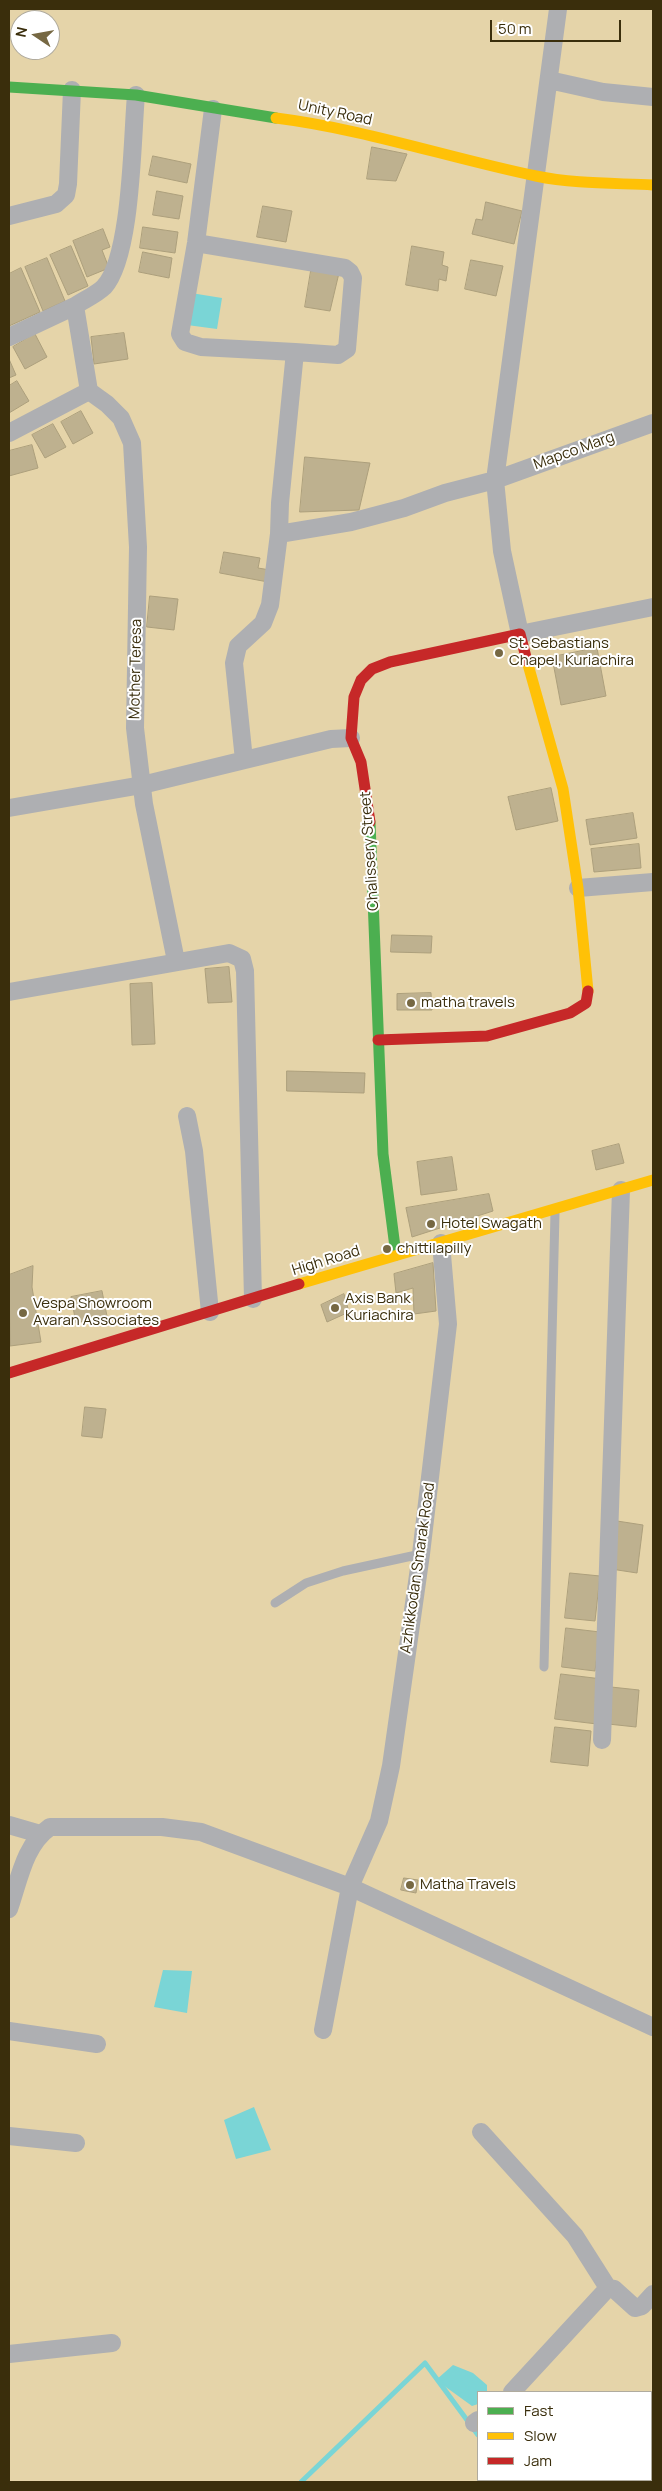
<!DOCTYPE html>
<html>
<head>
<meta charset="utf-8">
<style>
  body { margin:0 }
  #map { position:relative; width:662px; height:2491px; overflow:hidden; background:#e5d4a9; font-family:Manrope,sans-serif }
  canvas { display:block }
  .frame { position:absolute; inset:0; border:10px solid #3a2e0c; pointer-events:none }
  .legend { position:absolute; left:477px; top:2391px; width:175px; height:90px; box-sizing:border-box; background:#fff; border:1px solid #b0ab9e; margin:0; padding:6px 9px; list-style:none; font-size:15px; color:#3a2e0c }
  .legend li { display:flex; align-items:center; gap:10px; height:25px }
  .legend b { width:25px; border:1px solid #b0ab9e }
  .north { position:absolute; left:10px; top:10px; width:50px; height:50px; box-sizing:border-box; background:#fff; border:1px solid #b0ab9e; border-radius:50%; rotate:282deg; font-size:14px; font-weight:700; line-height:20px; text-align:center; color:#3a2e0c }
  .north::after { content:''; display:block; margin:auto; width:18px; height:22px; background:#766843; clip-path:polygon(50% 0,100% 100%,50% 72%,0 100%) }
  .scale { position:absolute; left:490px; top:20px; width:131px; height:22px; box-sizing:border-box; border:2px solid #3a2e0c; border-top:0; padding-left:6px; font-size:15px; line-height:18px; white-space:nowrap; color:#3a2e0c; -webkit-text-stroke:4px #fff; paint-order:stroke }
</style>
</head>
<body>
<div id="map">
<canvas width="662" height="2491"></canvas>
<div class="frame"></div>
<ul class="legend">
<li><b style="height:6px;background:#4caf50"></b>Fast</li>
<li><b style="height:6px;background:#ffc107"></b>Slow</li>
<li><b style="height:6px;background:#c62828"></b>Jam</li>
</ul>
<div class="north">N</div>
<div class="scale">50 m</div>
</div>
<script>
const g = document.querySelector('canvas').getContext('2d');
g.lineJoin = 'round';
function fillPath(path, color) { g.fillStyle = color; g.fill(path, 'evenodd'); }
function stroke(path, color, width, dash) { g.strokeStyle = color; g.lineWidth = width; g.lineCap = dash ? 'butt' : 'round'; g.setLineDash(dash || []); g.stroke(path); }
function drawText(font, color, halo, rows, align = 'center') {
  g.font = font + ' Manrope,sans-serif'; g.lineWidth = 4; g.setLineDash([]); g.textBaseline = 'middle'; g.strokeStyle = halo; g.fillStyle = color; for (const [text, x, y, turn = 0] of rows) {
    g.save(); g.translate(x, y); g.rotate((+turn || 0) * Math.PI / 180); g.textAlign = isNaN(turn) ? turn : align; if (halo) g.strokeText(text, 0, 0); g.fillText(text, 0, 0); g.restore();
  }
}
fillPath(new Path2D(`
  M191,293l31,5 -5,31 -30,-4z
  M163,1970l29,1 -5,42 -33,-6z
  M254,2107l17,43 -35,9 -12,-39z
  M453,2365l20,8 14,12v7h-9v12l-6,2 -36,-26z`), '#7ad5d6');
stroke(new Path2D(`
  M512,2480l2,2
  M301,2482l124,-119 53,72`), '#7ad5d6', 5);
const building = new Path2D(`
  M372,147l35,7 -11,27 -29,-2z
  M153,156l38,8 -4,19 -38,-8z
  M157,191l26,5 -4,23 -26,-4z
  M486,202l36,9 -8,33 -42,-10 4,-15 6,1z
  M263,206l29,5 -6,31 -29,-5z
  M143,227l35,5 -3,21 -35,-5z
  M103,229l7,18 -8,3 7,18 -22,9 -14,-36z
  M71,246l17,40 -20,9 -18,-40z
  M412,246l32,6 -2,13 6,2 -2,14 -7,-2 -1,12 -32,-6z
  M143,252l29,6 -3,20 -30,-6z
  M47,258l18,43 -22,10 -18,-44z
  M471,260l32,6 -7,30 -31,-7z
  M21,268l19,44 -31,14v-52z
  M311,271l28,2 -9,38 -25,-4z
  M124,333l4,26 -34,5 -3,-27z
  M35,334l12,23 -22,12 -12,-22z
  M9,359l7,16 -7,3z
  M17,381l12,20 -20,12v-27z
  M81,411l12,22 -20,11 -12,-22z
  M53,424l13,23 -21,11 -13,-23z
  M32,445l6,23 -29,8v-25z
  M305,457l65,6 -11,47 -59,2z
  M224,552l36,6 -2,10 12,2 -2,12 -48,-9z
  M150,596l28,3 -4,31 -27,-3z
  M597,648l9,48 -45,9 -9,-48z
  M551,788l7,33 -42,9 -8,-33z
  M633,813l4,25 -47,7 -4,-25z
  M639,844l2,24 -47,4 -3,-23z
  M392,935l40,1 -1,17 -40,-1z
  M229,967l3,35 -24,1 -3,-34z
  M152,983l3,61 -23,1 -2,-61z
  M431,993l1,17h-35v-16z
  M287,1071l78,2 -1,20 -77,-2z
  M619,1144l5,19 -28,7 -4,-19z
  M452,1157l5,33 -36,5 -4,-33z
  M489,1194l4,17 -81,26 -6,-29z
  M433,1263l3,48 -22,3 -1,-26 -17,5 -2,-19z
  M33,1266l-1,21 9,55 -31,4 -1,-71z
  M102,1291l5,25 -31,7 -5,-26z
  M344,1294l5,18 -22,10 -6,-17z
  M85,1407l21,2 -4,29 -20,-2z
  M617,1521l26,4 -6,48 -26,-4z
  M570,1573l30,3 -5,45 -30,-3z
  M566,1628l34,4 -5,39 -33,-4z
  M561,1674l41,5 -5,45 -42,-5z
  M611,1687l28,3 -3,37 -28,-3z
  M555,1727l36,4 -3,35 -37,-4z
  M404,1878l14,2 -2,13 -15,-3z`);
fillPath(building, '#beb18f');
stroke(building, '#ac9f7c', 1);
stroke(new Path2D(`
  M275,1603l31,-20 37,-12 78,-17
  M544,1667l11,-454`), '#aeafb2', 9);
stroke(new Path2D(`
  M558,9l-63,471 7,71 18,83 133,-27
  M549,80l54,12 50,5
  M213,109l-17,134 -16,91 5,8 16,5 94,5 -15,151 -1,31 -9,71 -7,18 -25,23 -4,17 10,97
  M9,216l47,-12 10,-9 2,-11 4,-94
  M196,243l149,25 5,4 3,6 -6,71 -9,6 -43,-3
  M75,306c9,-6 22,-12 29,-19 28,-30 28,-149 32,-192
  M9,337l66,-31 14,85 -80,42
  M89,391l18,13 14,14 11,25 6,104 -3,181 9,76 32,157
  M279,534l72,-12 53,-14 41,-15 50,-13 158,-57
  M9,808l133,-23 189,-46 20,-1
  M578,888l75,-6
  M9,992l220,-39 13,6 3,12 8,328
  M187,1116l7,35 16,161
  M602,1740l19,-550
  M9,1825l31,9
  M9,1909c10,-28 15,-64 41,-82h112l39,5 149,55 303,140
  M323,2030l27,-143 29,-66 12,-55 30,-212 27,-230 -7,-81
  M9,2031l88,13
  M481,2132l94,104 33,52
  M9,2136l67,7
  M9,2354l103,-11
  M512,2392l96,-104 6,1 21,19 7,-2 11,-12
  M474,2423l4,-3
  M615,2480l3,2`), '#aeafb2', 18);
stroke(new Path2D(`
  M9,87l127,8 140,23
  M370,822l13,332 13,101`), '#4caf50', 11);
stroke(new Path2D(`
  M276,118c88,11 173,40 260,58 38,8 78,7 117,9
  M527,661l36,128 15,99 10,103
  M299,1284l354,-104`), '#ffc107', 11);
stroke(new Path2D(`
  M370,822l-9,-60 -10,-24 3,-41 7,-17 11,-11 18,-7 130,-28 7,27
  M378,1040l109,-4 83,-23 16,-10 2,-12
  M9,1373l290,-89`), '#c62828', 11);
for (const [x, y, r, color] of [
  [499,653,5,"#766843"],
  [411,1003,5,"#766843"],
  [431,1224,5,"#766843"],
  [387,1249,5,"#766843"],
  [335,1308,5,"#766843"],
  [23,1313,5,"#766843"],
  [410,1885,5,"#766843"]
]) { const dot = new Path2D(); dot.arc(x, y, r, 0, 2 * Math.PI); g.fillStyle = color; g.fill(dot); stroke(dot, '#fff', 2); }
drawText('15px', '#3a2e0c', '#fff', [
  ["Unity Road",335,113,12],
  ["Mapco Marg",574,451,-20],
  ["Mother Teresa",136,669,-89],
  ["Chalissery Street",370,851,-94],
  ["High Road",326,1261,-17],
  ["Azhikkodan Smarak Road",418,1568,-82]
]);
drawText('15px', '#3a2e0c', '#fff', [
  ["St. Sebastians",509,644],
  ["Chapel, Kuriachira",509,661],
  ["matha travels",421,1003],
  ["Hotel Swagath",441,1224],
  ["chittilapilly",397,1249],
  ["Axis Bank",345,1299],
  ["Kuriachira",345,1316],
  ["Vespa Showroom",33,1304],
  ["Avaran Associates",33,1321],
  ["Matha Travels",420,1885]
], 'left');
</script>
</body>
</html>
